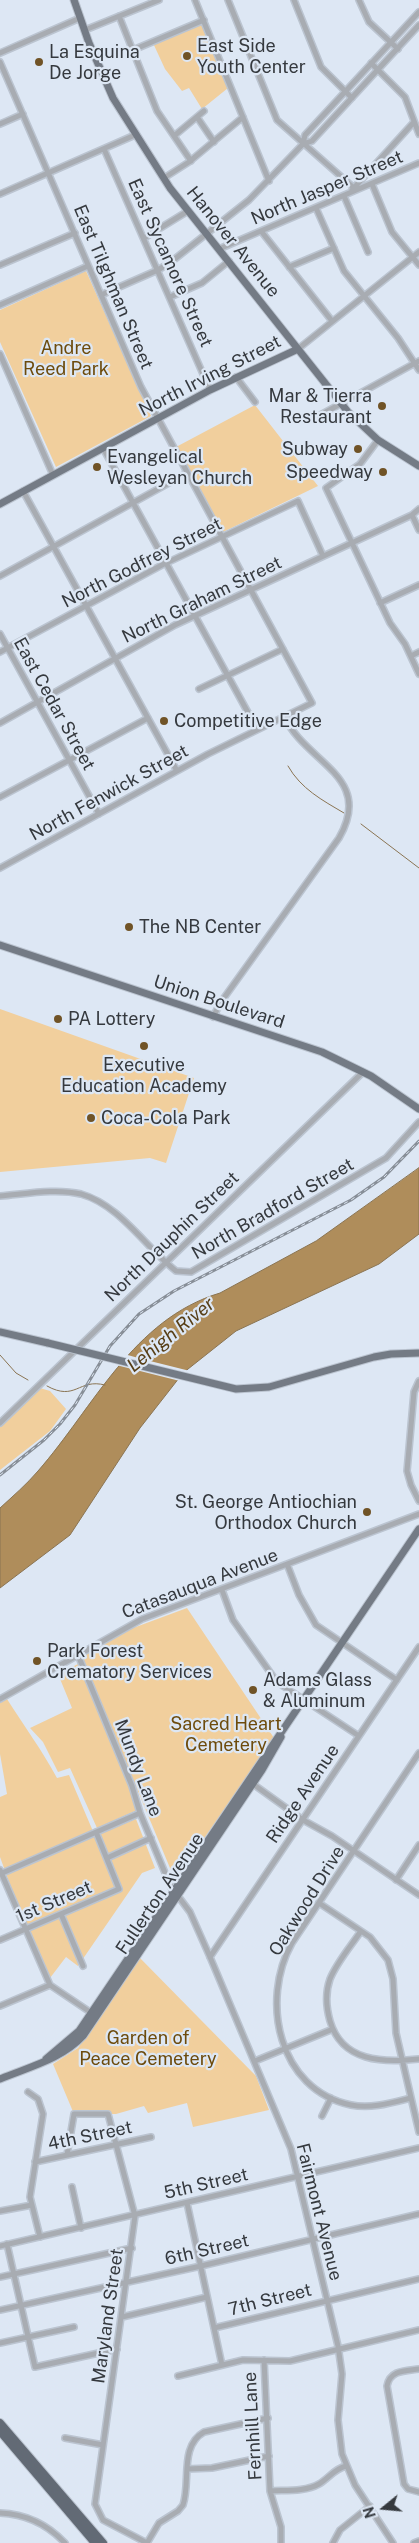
<!DOCTYPE html>
<html>
<head>
<meta charset="utf-8">
<style>
  body { margin:0 }
  #map { position:relative; width:419px; height:2543px; overflow:hidden; background:#dde7f4; font-family:"Public Sans",sans-serif }
  canvas { display:block }
  .north { position:absolute; left:359px; top:2483px; width:50px; height:50px; -webkit-text-stroke:4px #dde7f4; paint-order:stroke; rotate:253deg; font-size:14px; font-weight:700; line-height:20px; text-align:center; color:#35393e }
  .north::after { content:''; display:block; margin:auto; width:18px; height:22px; background:#35393e; clip-path:polygon(50% 0,100% 100%,50% 72%,0 100%) }
</style>
</head>
<body>
<div id="map">
<canvas width="419" height="2543"></canvas>
<div class="north">N</div>
</div>
<script>
const g = document.querySelector('canvas').getContext('2d');
g.lineJoin = 'round';
function fillPath(path, color) { g.fillStyle = color; g.fill(path, 'evenodd'); }
function stroke(path, color, width, dash) { g.strokeStyle = color; g.lineWidth = width; g.lineCap = dash ? 'butt' : 'round'; g.setLineDash(dash || []); g.stroke(path); }
function drawText(font, color, halo, rows, align = 'center') {
  g.font = font + ' "Public Sans",sans-serif'; g.lineWidth = 4.5; g.setLineDash([]); g.textBaseline = 'middle'; g.strokeStyle = halo; g.fillStyle = color; for (const [text, x, y, turn = 0] of rows) {
    g.save(); g.translate(x, y); g.rotate((+turn || 0) * Math.PI / 180); g.textAlign = isNaN(turn) ? turn : align; if (halo) g.strokeText(text, 0, 0); g.fillText(text, 0, 0); g.restore();
  }
}
fillPath(new Path2D(`
  M202,23l26,65 -26,21 -13,-21 -7,3 -17,-22 -12,-26z
  M86,271l65,145 -95,51 -56,-125v-32z
  M255,405l63,81 -95,46 -47,-85z
  M0,1009l194,69 -28,85 -16,-5 -150,14z
  M40,1388l10,3 16,18 -16,22 -50,39v-44z
  M187,1608l87,130 -99,142 -93,-223 43,-26z
  M78,1664l48,110 11,36 -40,18 -27,-60 -12,4 -15,-30 -13,-14 42,-20 -14,-34z
  M7,1699c17,27 35,51 50,79l12,-3 26,61 41,-17 19,49 -13,5 -64,93 -12,-9 -16,21 -31,-69 -19,-52v-60l7,-3 -7,-40v-51z
  M140,1958l116,118 13,34 -76,17 -6,-24 -39,10 -4,-7 -28,8h-42l-21,-50 25,-16z`), '#f1cf9d');
const water = new Path2D(`
  M419,1168v66l-40,30 -143,67 -53,42 -43,55 -70,107 -70,53v-80c13,-12 27,-24 38,-37 56,-64 95,-152 182,-178l96,-52z`);
fillPath(water, '#af8d5b');
stroke(water, '#8a7452', 1);
fillPath(new Path2D(`
  M124,1354l18,5 48,12 -10,10 -64,-16z`), '#dde7f4');
stroke(new Path2D(`
  M288,766c13,23 34,34 56,47
  M361,824l58,44
  M0,1355l16,18 12,7
  M47,1386c29,16 31,-8 58,-1`), '#8a7452', 1);
const minor = new Path2D(`
  M195,0l74,181
  M228,0l49,120 77,68
  M294,0l27,67 31,31
  M359,0l10,22 29,27
  M119,16l38,95 34,50
  M85,30l74,-30
  M133,50l71,-30
  M0,53l80,-35
  M0,62l141,325 171,316 -104,51 -208,114
  M371,63l34,34 14,37
  M197,117l17,25
  M0,124l23,-10
  M174,136l30,-25
  M303,144l2,-9 114,-123
  M104,149l106,241
  M164,178l25,-16 54,-45
  M372,184l20,48 27,33
  M352,190l62,-68
  M0,194l135,-59
  M344,196l24,56
  M316,208l28,63 54,67 21,32
  M261,231l71,90
  M144,238l44,-27
  M219,249l200,-86
  M0,265l75,-32
  M289,267l45,-19
  M101,295l57,-25 13,-8 78,-62 54,-56 9,-3 107,-116
  M170,297l32,-14 27,-22
  M0,305l88,-39
  M298,349l121,-97
  M0,354l53,121
  M236,377l19,25
  M313,419l106,-58
  M378,440l-18,24 -34,24 64,135 15,21 14,30
  M103,448l154,281
  M23,491l154,280
  M412,515l7,15
  M0,576l187,-103
  M380,603l39,-18
  M0,634l99,180
  M0,652l162,-87 136,-64 25,55
  M411,656l8,-4
  M199,689l84,-40
  M0,723l175,-98 237,-110 7,-6
  M0,797l148,-79
  M213,1017l8,-15 118,-164c36,-62 -34,-75 -55,-122
  M0,1196c25,-2 56,-8 81,-2 39,11 64,53 95,77l15,1 195,-114 33,-36
  M419,1381l-5,11 -7,79 4,14 8,16
  M0,1423l363,-351
  M287,1564l12,31 17,30 81,55
  M222,1590l11,30 44,62 82,54
  M78,1655l54,131 8,27 33,79
  M0,1699l142,-80 277,-105
  M253,1784l50,36 29,16 87,59
  M107,1858l44,-20
  M0,1870l50,115 43,29
  M0,1874l140,-61
  M396,1880l23,-35
  M178,1896l12,16 20,45 81,192 47,197 4,28 -4,46 4,34 13,31 38,58
  M319,1903l51,34 18,23 5,19 3,54 23,99
  M61,1914l22,52
  M361,1931c-10,15 -24,31 -31,48 -5,14 -4,28 0,42 12,41 53,42 89,38
  M0,1940l119,-51 -23,-57
  M210,1957l209,-310
  M0,2006l50,-21
  M255,2061l78,-32
  M28,2092l10,7 5,15 -13,83 10,40
  M411,2098c-20,5 -40,11 -60,7 -73,-15 -91,-105 -59,-162l127,-190
  M322,2116l9,-18
  M67,2155l7,-41h34l27,102 -40,288 8,16 44,23
  M35,2162l116,-25
  M72,2187l9,41
  M187,2203l35,162
  M0,2211l32,-6
  M7,2244l28,123 82,-18
  M0,2246l419,-98
  M0,2277l132,-29
  M0,2310l201,-44 218,-52
  M122,2317l85,-20
  M214,2328l205,-49
  M0,2343l74,-16
  M264,2360l6,131 11,36v16
  M419,2369c-14,2 -29,1 -32,17l17,98 4,5 11,3
  M178,2376l65,-16 47,1 129,-31
  M65,2438l38,7
  M187,2469l25,-1 57,-12
  M270,2491c15,-1 35,1 49,-7 10,-6 15,-15 27,-18
  M0,2513c26,1 47,11 65,30
  M147,2543l12,-20 19,-12 5,-6c8,-23 -4,-59 21,-73l64,-14
  M333,2543l7,-13 30,-24
  M414,2543l5,-2`);
const major = new Path2D(`
  M74,0l15,43 24,55 57,90 178,224 30,28 41,26
  M0,504l210,-114 88,-41
  M0,945l322,107 49,24 48,33
  M0,1332l48,11
  M46,2059l33,-28 340,-502
  M0,2079c29,-12 62,-20 83,-43l179,-266 19,-33`);
const highway = new Path2D(`
  M0,2423l103,120
  M0,2431l95,112`);
stroke(minor, '#bbc4d0', 8);
stroke(major, '#bbc4d0', 9);
stroke(highway, '#bbc4d0', 10);
stroke(minor, '#a8acb2', 5);
stroke(major, '#747b85', 7);
stroke(highway, '#626a75', 8);
const rail = new Path2D(`
  M0,1475l44,-35 16,-16 15,-19 35,-59 29,-32 35,-23 177,-91 33,-23 35,-36`);
stroke(rail, '#878e97', 3);
stroke(rail, '#dde7f4', 1, [4]);
const majorBridge = new Path2D(`
  M48,1343l188,46 33,-2 105,-30 17,-3 28,-1`);
stroke(majorBridge, '#bbc4d0', 9, []);
stroke(majorBridge, '#747b85', 7);
for (const [x, y, r, color] of [
  [187,56,5,"#705326"],
  [39,62,5,"#705326"],
  [382,406,5,"#705326"],
  [358,449,5,"#705326"],
  [97,467,5,"#705326"],
  [383,472,5,"#705326"],
  [164,721,5,"#705326"],
  [129,927,5,"#705326"],
  [58,1019,5,"#705326"],
  [144,1046,5,"#705326"],
  [91,1118,5,"#705326"],
  [367,1512,5,"#705326"],
  [37,1661,5,"#705326"],
  [253,1690,5,"#705326"]
]) { const dot = new Path2D(); dot.arc(x, y, r, 0, 2 * Math.PI); g.fillStyle = color; g.fill(dot); stroke(dot, '#dde7f4', 2); }
drawText('18px', '#35393e', '#dde7f4', [
  ["East Side",197,46],
  ["Youth Center",197,67],
  ["La Esquina",49,52],
  ["De Jorge",49,73],
  ["Mar & Tierra",372,396,"right"],
  ["Restaurant",372,417,"right"],
  ["Subway",348,449,"right"],
  ["Evangelical",107,457],
  ["Wesleyan Church",107,478],
  ["Speedway",373,472,"right"],
  ["Competitive Edge",174,721],
  ["The NB Center",139,927],
  ["PA Lottery",68,1019],
  ["Executive",144,1065,"center"],
  ["Education Academy",144,1086,"center"],
  ["Coca-Cola Park",101,1118],
  ["St. George Antiochian",357,1502,"right"],
  ["Orthodox Church",357,1523,"right"],
  ["Park Forest",47,1651],
  ["Crematory Services",47,1672],
  ["Adams Glass",263,1680],
  ["& Aluminum",263,1701]
], 'left');
drawText('18px', '#35393e', '#dde7f4', [
  ["North Jasper Street",327,188,-23],
  ["Hanover Avenue",233,242,51],
  ["East Sycamore Street",170,263,66],
  ["East Tilghman Street",113,287,67],
  ["North Irving Street",210,376,-27],
  ["North Godfrey Street",142,563,-27],
  ["North Graham Street",202,600,-26],
  ["East Cedar Street",54,704,61],
  ["North Fenwick Street",109,793,-29],
  ["Union Boulevard",219,1002,18],
  ["North Bradford Street",273,1209,-30],
  ["North Dauphin Street",172,1237,-44],
  ["Catasauqua Avenue",200,1584,-21],
  ["Mundy Lane",138,1768,69],
  ["Ridge Avenue",303,1794,-56],
  ["Fullerton Avenue",160,1894,-56],
  ["Oakwood Drive",307,1901,-58],
  ["1st Street",54,1902,-23],
  ["4th Street",90,2136,-12],
  ["5th Street",206,2184,-13],
  ["Fairmont Avenue",319,2212,76],
  ["6th Street",207,2250,-13],
  ["7th Street",270,2300,-14],
  ["Maryland Street",108,2316,-82],
  ["Fernhill Lane",253,2426,-93]
]);
drawText('18px', '#6d4b0c', '#dde7f4', [
  ["Andre",66,348],
  ["Reed Park",66,369],
  ["Sacred Heart",226,1724],
  ["Cemetery",226,1745],
  ["Garden of",148,2038],
  ["Peace Cemetery",148,2059]
]);
drawText('italic 19px', '#573e16', '#dde7f4', [
  ["Lehigh River",171,1335,-39]
]);
</script>
</body>
</html>
